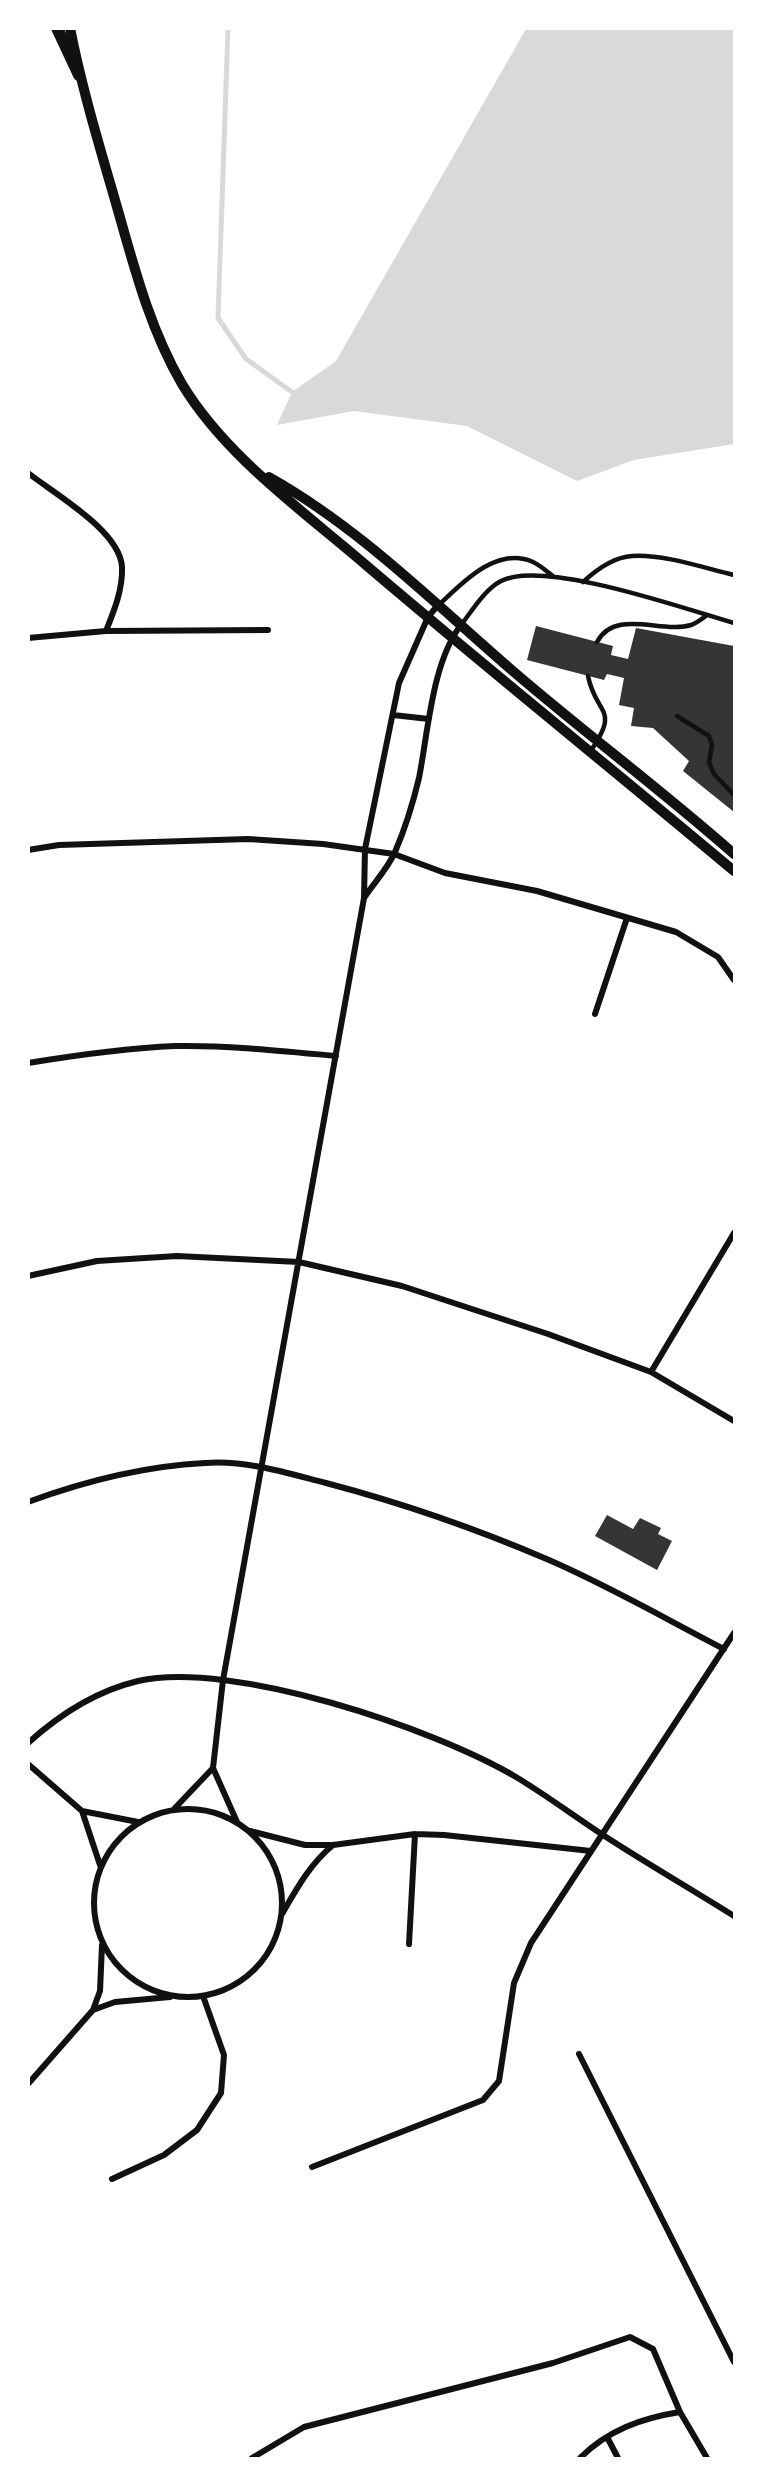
<!DOCTYPE html>
<html>
<head>
<meta charset="utf-8">
<style>
  body { margin:0 }
  #map { position:relative; width:763px; height:2487px; overflow:hidden; background:#fff; font-family:"Nunito Sans",sans-serif }
  canvas { display:block }
  .frame { position:absolute; inset:0; border:30px solid #fff; pointer-events:none }
</style>
</head>
<body>
<div id="map">
<canvas width="763" height="2487"></canvas>
<div class="frame"></div>
</div>
<script>
const g = document.querySelector('canvas').getContext('2d');
g.lineJoin = 'round';
function fillPath(path, color) { g.fillStyle = color; g.fill(path, 'evenodd'); }
function stroke(path, color, width, dash) { g.strokeStyle = color; g.lineWidth = width; g.lineCap = dash ? 'butt' : 'round'; g.setLineDash(dash || []); g.stroke(path); }
fillPath(new Path2D(`
  M526,29h208v415l-100,16 -57,21 -110,-55 -113,-15 -77,14 15,-33 44,-31z`), '#d9d9d9');
stroke(new Path2D(`
  M228,28l-10,290 28,41 46,33`), '#d9d9d9', 5);
fillPath(new Path2D(`
  M536,626l77,20 -2,9 17,4 8,-31 98,18v166l-51,-41 6,-10 -36,-33 -22,-2 3,-18 -15,-3 5,-27 -17,-4 -3,6 -77,-20z
  M607,1515l26,14 7,-11 21,10 -3,6 14,7 -15,29 -62,-34z`), '#353535');
stroke(new Path2D(`
  M583,582c13,-12 31,-25 49,-26 32,-2 72,12 102,19
  M440,604c23,-22 57,-58 93,-42 7,3 13,9 20,14
  M461,625c11,-14 23,-35 40,-44 43,-22 184,28 233,42
  M597,642c18,-34 65,-8 94,-17 6,-2 11,-6 16,-10
  M588,676c8,40 33,31 2,76
  M677,716l32,20 3,9 -3,17 5,12 20,21`), '#111', 4.5);
stroke(new Path2D(`
  M28,473c27,21 92,58 94,94 1,22 -8,44 -16,64
  M28,638l78,-7 162,-1
  M393,715l36,4
  M28,850l31,-5 189,-6 75,5 71,10 51,19 92,18 139,41 42,25 16,23
  M364,898c10,-15 24,-30 31,-46 10,-23 18,-49 24,-74 9,-45 13,-116 42,-153
  M595,1014l32,-96
  M28,1063c49,-8 98,-15 147,-17 53,-1 108,5 161,10
  M28,1276l69,-15 80,-5 122,6 103,24 146,48 103,38 83,49
  M651,1372l83,-139
  M28,1502c57,-21 117,-36 177,-39 42,-3 82,10 121,20 76,20 151,46 223,77 60,26 117,59 175,89
  M28,1743c32,-29 68,-52 110,-62 94,-21 295,47 378,96 30,18 58,39 87,58 43,28 88,54 131,81
  M28,1764l54,47 18,54
  M94 1903a94 94 0 1 1 188 0a94 94 0 1 1-188 0Z
  M174,1809l39,-41
  M82,1811l56,11
  M237,1822l-24,-54 10,-88 141,-782 1,-49 34,-166 29,-66 10,-12
  M250,1831l55,14h28l82,-11 29,1 147,16
  M282,1914c15,-26 28,-50 51,-69
  M409,1944l6,-110
  M93,2010l22,-8 55,-5
  M579,2054l155,308
  M28,2084l65,-74 7,-19 2,-46
  M312,2167l171,-67 16,-19 15,-98 17,-40 203,-310
  M112,2179l52,-24 33,-25 24,-37 3,-38 -21,-59
  M607,2437l11,21
  M252,2458l52,-31 249,-64 77,-26 23,12 27,63
  M580,2458c28,-28 62,-40 100,-46l27,46`), '#111', 6);
stroke(new Path2D(`
  M70,28c12,61 30,120 47,179 17,60 33,122 65,177 42,70 117,124 178,176 124,106 250,207 374,311
  M269,477c91,51 166,127 245,195 72,62 149,119 220,182`), '#111', 10);
stroke(new Path2D(`
  M57,28l22,47`), '#111', 12);
</script>
</body>
</html>
